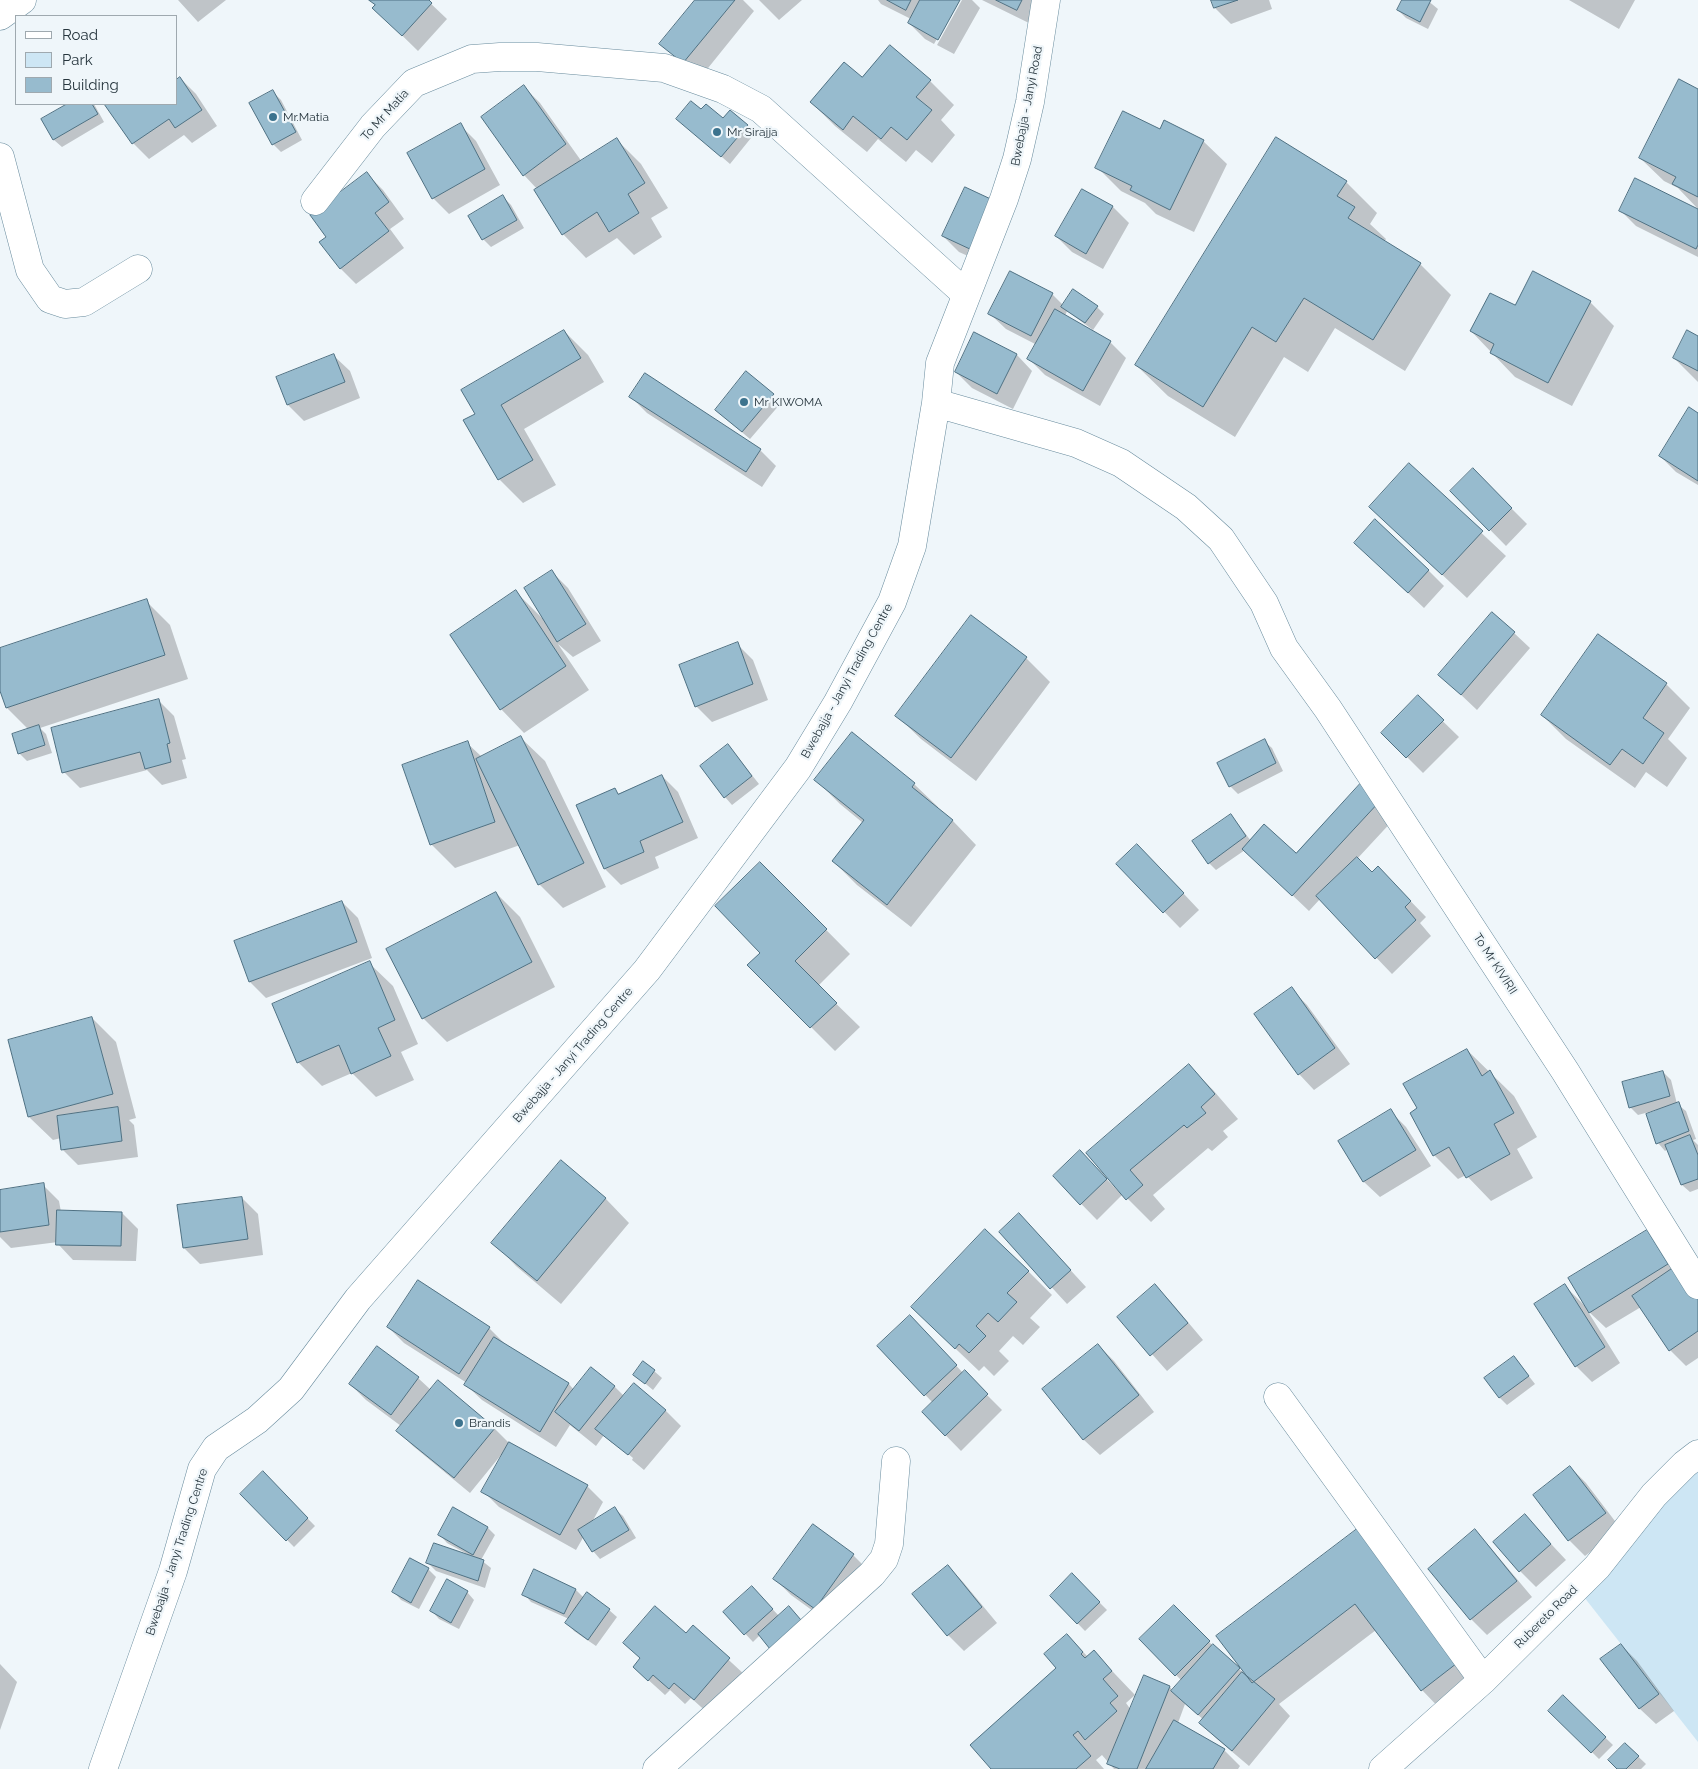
<!DOCTYPE html>
<html>
<head>
<meta charset="utf-8">
<style>
  body { margin:0 }
  #map { position:relative; width:1698px; height:1769px; overflow:hidden; background:#eff6fa; font-family:Raleway,sans-serif }
  canvas { display:block }
  .legend { position:absolute; left:15px; top:15px; width:162px; height:90px; box-sizing:border-box; background:#eff6fa; border:1px solid #9fa9af; margin:0; padding:6px 9px; list-style:none; font-size:15px; color:#27363e }
  .legend li { display:flex; align-items:center; gap:10px; height:25px }
  .legend b { width:25px; border:1px solid #9fa9af }
</style>
</head>
<body>
<div id="map">
<canvas width="1698" height="1769"></canvas>
<ul class="legend">
<li><b style="height:6px;background:#fff"></b>Road</li>
<li><b style="height:14px;background:#cde6f4"></b>Park</li>
<li><b style="height:14px;background:#97bbce"></b>Building</li>
</ul>
</div>
<script>
const g = document.querySelector('canvas').getContext('2d');
g.lineJoin = 'round';
function fillPath(path, color) { g.fillStyle = color; g.fill(path, 'evenodd'); }
function stroke(path, color, width, dash) { g.strokeStyle = color; g.lineWidth = width; g.lineCap = dash ? 'butt' : 'round'; g.setLineDash(dash || []); g.stroke(path); }
function drawText(font, color, halo, rows, align = 'center') {
  g.font = font + ' Raleway,sans-serif'; g.lineWidth = 4.5; g.setLineDash([]); g.textBaseline = 'middle'; g.strokeStyle = halo; g.fillStyle = color; for (const [text, x, y, turn = 0] of rows) {
    g.save(); g.translate(x, y); g.rotate((+turn || 0) * Math.PI / 180); g.textAlign = isNaN(turn) ? turn : align; if (halo) g.strokeText(text, 0, 0); g.fillText(text, 0, 0); g.restore();
  }
}
fillPath(new Path2D(`
  M1698,1470v272l-114,-145 91,-111z`), '#cde6f4');
fillPath(new Path2D(`
  M178,0h48l-28,22z
  M370,0h57l20,19 -29,32 -44,-43 2,-2z
  M697,0h46l11,11 -54,67 -39,-34z
  M759,0h43l-23,20z
  M878,0h81l-25,44 -9,-5 -16,-16 2,-4 -30,-15z
  M962,0h10l8,8 -26,46 -17,-9z
  M982,0h64l-13,25z
  M1213,0h56l3,9 -41,15 -16,-16z
  M1404,0h23l11,9 -10,20 -22,-11 -8,-8z
  M1569,0h66l-16,29z
  M890,47l40,34 24,24 -13,15 14,15 -23,28 -16,-13 -10,12 -28,-23 -11,13 -32,-26 -24,-24 52,-23z
  M180,78l16,16 21,32 -25,17 -8,-8 -35,24 -16,-16 -27,-39h70z
  M524,87l16,16 42,59 35,-22 24,24 27,44 -17,10 11,19 -28,18 -17,-17 -31,20 -23,-24 -25,-44 -14,-15z
  M1698,90v119l-20,-21 -14,-7 -24,-23z
  M273,92l8,8 21,40 -21,12 -8,-8z
  M70,104h24l10,18 -42,25 -8,-7 -11,-20z
  M702,111l21,9 24,6 8,7 -25,31 -52,-45z
  M460,125l16,16 24,44 -51,29 -16,-16z
  M1160,131l43,10 24,23 -33,68 -38,-18 -11,-11 -24,-12 -24,-24z
  M367,174l16,16 21,29 -14,10 14,19 -48,36 -16,-16 -12,-31z
  M1346,182l31,31 -7,11 16,15 -2,3 36,22 31,31 -46,76 -70,-43 -27,44 -24,-15 -49,80 -67,-41 -32,-31z
  M965,189l23,76 -29,-13 -16,-16z
  M1082,190l31,17 16,16 -26,46 -31,-17 -16,-16z
  M503,197l8,8 13,23 -33,19 -8,-8z
  M1620,210h78v47l-62,-31z
  M1052,294l11,11 34,2 7,7 -11,16 -26,-19 -2,5 45,26 16,16 -26,48 -55,-31 -16,-16 8,-14 -31,-16 -16,-15z
  M1590,302l24,24 -42,80 -57,-29 -44,-46 44,-24z
  M564,331l24,24 16,27 -80,47 32,56 -33,18 -24,-24 -34,-58 11,-6z
  M1698,337v45l-24,-24z
  M1017,355l15,16 -19,38 -41,-21 -16,-16z
  M334,356l16,15 10,27 -56,23 -16,-16 -10,-28z
  M746,373l35,30 -31,36 -26,-22z
  M631,397l129,53 16,16 -14,21 -115,-74z
  M1698,414v71l-22,-13 -16,-16z
  M1409,465l97,91 -39,42 -97,-91z
  M1473,470l54,54 -21,22 -54,-55z
  M1371,558l57,12 16,16 -20,22z
  M552,572l16,16 33,53 -28,16 -15,-13 31,46 -65,43 -23,-24 15,-117 26,26z
  M146,601l24,24 18,54 -148,49 6,6 6,19 -25,8 -8,-8 10,-23 -22,-22 -7,-21v-37z
  M1514,633l16,15 -53,62 -37,-35z
  M1599,636l67,48 24,24 -22,31 19,19 -20,29 -21,-15 -11,16 -69,-49 -24,-24z
  M737,644l16,16 15,40 -56,22 -16,-16z
  M1026,658l24,24 -74,99 -55,-42 -24,-23z
  M1418,697l41,40 -36,36 -40,-40z
  M158,700l16,16 12,43 -4,1 5,18 -25,7 -15,-15 -67,18 -16,-16z
  M521,738l24,23 61,126 -43,21 -24,-24 -19,-39 -65,23 -24,-24 36,-101 15,14z
  M1264,741l8,7 11,23 -45,23 -8,-8z
  M728,745l31,39 -27,21 -7,-8z
  M662,776l16,16 20,46 -43,19 4,11 -38,17 -16,-16 -28,-63 38,-16 5,5z
  M816,780l98,4 24,23 -1,1 16,13 23,24 -65,82 -54,-42 -24,-24 30,-38 -23,-19z
  M1360,786l35,32 -38,41 15,15 22,10 32,33 -6,6 11,13 -39,38 -72,-75 -11,12 -64,-61 -29,20 -7,-7 22,-47 7,8 13,17 45,14z
  M1153,861l46,49 -19,18 -62,-64z
  M760,863l90,91 -32,32 42,41 -25,24 -86,-86 13,-12z
  M496,893l24,24 35,70 -108,55 -24,-24 -35,-69z
  M342,902l16,16 14,40 -106,40 -16,-16 -14,-40z
  M369,963l24,23 25,58 -17,8 13,28 -38,17 -24,-24 -30,13 -24,-24z
  M1291,989l16,16 43,59 -36,26 -15,-16z
  M92,1018l24,24 20,76 -7,2 5,5 4,32 -60,8 -16,-16 -1,-11 -8,2 -24,-23z
  M1467,1050l47,46 23,41 -20,12 16,29 -42,23 -25,-26 -8,4 -24,-24 -15,-46z
  M1189,1066l24,24 25,29 -15,12 5,6 -16,14 -4,-3 -55,47 12,14 -14,13 -28,-28 -26,26 -43,-44 41,-9 24,25 1,-2 -32,-37z
  M1663,1072l8,8 6,24 9,7 10,28 -3,1 5,5v44l-8,3 -8,-7 -14,-36 -3,2 -7,-8 -2,-33 -18,5 -8,-8z
  M1390,1111l16,16 25,39 -51,31 -16,-15z
  M561,1162l45,37 23,24 -68,81 -45,-38 -23,-24z
  M43,1185l16,16 2,11 61,1 16,16 -2,32 -63,-1 -15,-16v-2l-47,6 -11,-11v-46z
  M242,1198l16,16 5,41 -63,9 -16,-16z
  M1019,1214l67,73 -19,17 -66,-72z
  M1646,1232l16,16 36,45v65l-12,8 -16,-16 -29,-43 -35,21 -19,-18 33,53 -28,19 -16,-16 -11,-80 20,20z
  M1028,1271l24,24 -22,23 10,9 -17,18 -10,-9 -14,15 10,10 -15,15 -10,-10 -5,5 -42,-40z
  M1155,1286l16,16 32,38 -36,31 -48,-54z
  M388,1327l101,1 16,16 -1,1 65,39 5,6 40,-4 10,10 41,14 16,16 -37,44 -12,-10 1,-2 -19,-16 -2,1 -8,-8 -8,11 -26,-21 -14,22 -74,-47 -16,-15 1,-2 -63,-40z
  M926,1333l37,40 17,15 22,22 -41,41 -38,-39 10,-9 -54,-57z
  M1098,1345l16,16 40,51 -54,43 -16,-15 -40,-51z
  M1514,1357l21,27 -28,21 -8,-8z
  M654,1371l8,7 -9,12 -18,-15z
  M418,1378l13,12 63,38 16,16 77,42 16,16 -12,22 24,-15 8,7 13,22 -36,21 -7,-8 -9,-15 -8,14 -77,-43 -16,-16 19,-35 -1,-1 -31,38 -57,-47 -15,-15 3,-5 -35,-26 -16,-16z
  M1570,1467l16,16 35,46 -36,27 -16,-16 -35,-45z
  M263,1473l52,53 -21,21 -52,-53z
  M1525,1516l41,44 -30,27 -16,-16z
  M813,1526l40,29 16,16 -38,53 -40,-29 -16,-16z
  M1361,1527l123,157 -39,30 -23,-24 -46,-60 -97,74 11,12 -41,50 -32,-27 -16,-16 3,-3 -19,-16 -7,19 46,27 16,16 -2,3h-124l-12,-14 -6,5 8,9h-111l65,-101 9,-33 21,22 6,-5 41,43 -9,8 5,7 13,-33 26,10 3,4 9,-10 -42,-42 34,-33 40,41 32,28z
  M488,1528l7,7 -14,25 10,8 -6,20 -49,-17 -8,-8 39,-9 -20,-11 -7,-8z
  M1475,1531l15,16 42,50 -45,38 -16,-16z
  M948,1566l15,16 34,41 -33,28 -16,-16z
  M428,1569l8,8 -17,32 -18,-9 -7,-8z
  M534,1571l42,19 8,8 25,12 8,7 -21,29 -22,-15 -7,-8 2,-4 -38,-17 -7,-8z
  M1072,1575l35,35 -22,21 -34,-35z
  M467,1592l7,8 -15,29 -20,-10 -7,-8z
  M759,1595l20,21 -26,26 -28,-30z
  M693,1627l52,48 -35,40 -19,-17 -6,6 -15,-14 -5,5 -31,-28 52,-32z
  M1621,1645l16,16 37,50 -18,13 -16,-15 -38,-49z
  M0,1664l17,18 -17,48z
  M1563,1697l50,48 -14,14 -49,-48z
  M1625,1744l21,20 -5,5h-22z`), '#0003');
const building = new Path2D(`
  M369,0h60l3,3 -30,33 -30,-28 3,-3z
  M695,0h40l-52,63 -24,-19z
  M887,0h24l-5,10z
  M920,0h40l-22,40 -30,-17z
  M996,0h26l-5,10z
  M1211,0h27l-24,8z
  M1402,0h29l-11,22 -23,-12z
  M890,45l41,35 -15,17 16,13 -25,30 -16,-13 -10,12 -28,-23 -10,14 -33,-28 34,-40 18,15z
  M180,77l22,33 -27,18 -6,-9 -37,25 -28,-40h72v-24z
  M1679,79l19,10v108l-26,-13 4,-7 -37,-19z
  M524,85l42,59 -43,32 -42,-59z
  M273,90l23,42 -24,13 -23,-42z
  M691,101l10,8 5,-5 17,14 7,-8 18,15 -27,32 -45,-38z
  M67,104h25l6,10 -45,26 -12,-21z
  M1123,111l37,18 4,-9 40,20 -34,70 -40,-20 2,-4 -37,-18z
  M461,123l24,46 -53,30 -25,-46z
  M1276,137l71,44 -10,15 18,11 -7,11 73,45 -48,77 -69,-42 -28,44 -24,-15 -49,80 -68,-42z
  M617,138l28,45 -17,11 11,19 -30,19 -12,-20 -35,23 -28,-45z
  M367,172l22,30 -14,11 14,18 -49,38 -21,-27 7,-5 -16,-22z
  M1635,178l63,31v36l-2,4 -77,-38z
  M965,187l30,14 -23,49 -30,-14z
  M1082,189l31,17 -27,48 -31,-18z
  M503,195l14,25 -35,20 -14,-24z
  M1010,271l43,22 -22,43 -43,-22z
  M1533,271l58,30 -43,82 -58,-30 4,-9 -24,-13 20,-38 25,12z
  M1073,289l25,17 -13,17 -24,-16z
  M1055,309l56,32 -28,50 -56,-32z
  M564,330l17,28 -80,47 32,55 -35,20 -35,-60 12,-6 -14,-24z
  M1687,330l11,6v35l-25,-13z
  M974,332l43,22 -20,40 -42,-22z
  M334,354l11,28 -58,23 -11,-28z
  M746,371l28,23 -32,38 -27,-22z
  M645,373l116,76 -15,23 -117,-75z
  M1689,407l9,6v68l-39,-25z
  M1409,463l74,68 -41,44 -73,-68z
  M1473,468l39,40 -23,23 -39,-40z
  M1375,519l54,51 -21,23 -54,-50z
  M552,570l34,54 -29,18 -33,-54z
  M516,590l50,76 -66,44 -50,-75z
  M147,599l18,56 -159,53 -6,-17v-43z
  M1492,612l23,20 -54,63 -23,-20z
  M971,615l56,42 -76,101 -56,-42z
  M1598,634l69,49 -24,35 21,15 -21,31 -21,-15 -12,16 -69,-50z
  M738,642l15,42 -58,23 -16,-42z
  M1418,695l26,25 -38,38 -25,-25z
  M159,699l11,44 -3,1 4,18 -26,7 -5,-17 -78,21 -11,-45z
  M39,725l6,20 -27,9 -6,-20z
  M852,732l63,51 -3,4 41,33 -66,85 -55,-44 32,-41 -50,-40z
  M521,736l63,127 -46,22 -62,-126z
  M1265,739l11,24 -47,24 -12,-24z
  M468,741l27,81 -65,23 -28,-80z
  M728,744l24,32 -28,22 -24,-32z
  M662,775l21,47 -43,19 4,11 -40,17 -28,-64 39,-17 3,6z
  M1360,784l20,17 -88,95 -50,-47 22,-25 32,29z
  M1231,814l15,22 -38,28 -16,-23z
  M1137,844l47,49 -21,20 -47,-49z
  M1357,857l15,15 6,-6 33,35 -6,6 11,13 -41,39 -59,-63z
  M760,862l67,67 -32,32 42,42 -27,25 -63,-63 13,-12 -45,-47z
  M496,892l36,70 -110,57 -36,-70z
  M342,901l15,41 -108,40 -15,-41z
  M370,961l25,59 -17,8 13,28 -40,18 -12,-29 -42,18 -25,-59z
  M1292,987l43,61 -37,27 -44,-61z
  M92,1017l21,77 -85,23 -20,-77z
  M1467,1049l15,27 8,-6 24,43 -20,11 16,30 -44,24 -17,-31 -16,9 -23,-43 7,-5 -14,-24z
  M1189,1064l26,30 -14,13 5,6 -19,15 -3,-3 -54,45 13,15 -17,15 -40,-47z
  M1663,1071l7,25 -41,12 -7,-26z
  M1679,1102l10,29 -33,13 -10,-30z
  M118,1107l4,34 -61,9 -4,-34z
  M1391,1109l25,41 -53,32 -25,-41z
  M1690,1135l8,20v24l-17,6 -16,-40z
  M1080,1150l27,29 -27,26 -27,-29z
  M561,1160l45,38 -69,83 -46,-38z
  M44,1183l5,42 -49,7v-42z
  M242,1197l6,42 -65,9 -6,-43z
  M57,1210l65,2 -1,34 -65,-1z
  M1019,1213l52,57 -21,19 -51,-57z
  M985,1229l44,42 -22,22 10,9 -19,20 -10,-9 -12,13 10,10 -17,17 -10,-9 -4,5 -44,-42z
  M1647,1230l21,34 -79,49 -21,-35z
  M1676,1266l22,33v32l-29,20 -37,-55z
  M418,1280l72,47 -31,47 -72,-47z
  M1155,1284l33,39 -38,33 -33,-39z
  M1565,1284l40,63 -30,20 -41,-63z
  M910,1315l47,50 -33,31 -47,-50z
  M494,1337l75,46 -29,49 -76,-47z
  M1098,1344l41,51 -56,45 -41,-51z
  M377,1346l42,31 -28,38 -42,-31z
  M1514,1356l15,20 -30,22 -15,-20z
  M643,1361l12,9 -10,14 -12,-9z
  M591,1367l24,19 -36,45 -24,-19z
  M965,1370l23,24 -43,42 -23,-24z
  M438,1380l57,48 -41,50 -58,-47z
  M634,1383l32,27 -38,45 -33,-26z
  M509,1442l79,43 -28,50 -79,-43z
  M1570,1466l36,47 -38,28 -35,-46z
  M263,1471l45,47 -22,23 -46,-47z
  M453,1507l35,20 -15,28 -35,-20z
  M615,1507l14,23 -37,22 -14,-22z
  M1525,1514l26,30 -32,28 -26,-30z
  M813,1524l41,30 -39,55 -42,-30z
  M1361,1526l100,134 -40,31 -66,-87 -103,79 -36,-47z
  M1475,1529l42,52 -47,39 -42,-51z
  M434,1543l50,17 -6,21 -52,-18z
  M410,1558l19,10 -18,35 -19,-11z
  M948,1565l34,42 -35,29 -35,-42z
  M534,1569l42,20 -12,25 -42,-19z
  M1072,1573l28,29 -23,22 -27,-28z
  M447,1579l21,12 -17,32 -21,-12z
  M752,1586l21,23 -29,26 -21,-23z
  M587,1592l23,17 -22,31 -23,-17z
  M1174,1605l36,36 -35,35 -36,-37z
  M655,1606l31,27 7,-8 37,33 -36,42 -20,-17 -5,6 -16,-14 -5,6 -15,-14 7,-9 -17,-15z
  M789,1606l12,14 -31,29 -12,-15z
  M1067,1634l16,18 -2,2 4,4 9,-8 18,21 -9,8 15,17 -8,7 7,8 -32,29 -7,-9 -5,4 18,21 -15,13h-85l-21,-24 86,-77 -12,-14z
  M1213,1644l27,24 -42,47 -27,-24z
  M1621,1644l38,50 -20,15 -39,-50z
  M1242,1672l33,27 -43,52 -33,-28z
  M1144,1675l26,11 -33,83h-17l-13,-5z
  M1563,1695l43,42 -15,16 -43,-42z
  M1174,1720l51,29 -12,20h-67z
  M1625,1743l14,13 -13,13h-9l-9,-9z`);
fillPath(building, '#97bbce');
stroke(building, '#4f7183', 1);
const street = new Path2D(`
  M0,16l22,-16
  M0,157l30,113 20,29 15,5 19,-2 54,-33
  M315,201l58,-75 41,-43 58,-24 28,-2h37l127,11 59,21 38,20 205,185
  M936,403l140,40 45,20 65,44 35,32 43,64 20,45 44,61 237,362 133,214
  M1278,1397l205,283
  M103,1769l70,-198 29,-102 14,-21 41,-28 34,-31 67,-90 289,-329 151,-202 40,-66 54,-100 20,-56 24,-143 4,-40 64,-164 13,-40 13,-57 16,-102
  M657,1769l215,-195 12,-15 5,-15 7,-83
  M1383,1769l100,-89 114,-113 57,-72 31,-31 13,-10`);
stroke(street, '#688b9d', 29);
stroke(street, '#fff', 28);
for (const [x, y, r, color] of [
  [273,117,5,"#3c738e"],
  [717,132,5,"#3c738e"],
  [744,402,5,"#3c738e"],
  [459,1423,5,"#3c738e"]
]) { const dot = new Path2D(); dot.arc(x, y, r, 0, 2 * Math.PI); g.fillStyle = color; g.fill(dot); stroke(dot, '#eff6fa', 2); }
drawText('12px', '#27363e', '#eff6fa', [
  ["Bwebajja - Janyi Road",1027,106,-79],
  ["To Mr Matia",385,115,-48],
  ["Bwebajja - Janyi Trading Centre",847,681,-61],
  ["To Mr KIVIRII",1495,964,57],
  ["Bwebajja - Janyi Trading Centre",573,1055,-49],
  ["Bwebajja - Janyi Trading Centre",177,1552,-72],
  ["Rubereto Road",1546,1617,-45]
]);
drawText('12px', '#27363e', '#eff6fa', [
  ["Mr.Matia",283,117],
  ["Mr Sirajja",727,132],
  ["Mr KIWOMA",754,402],
  ["Brandis",469,1423]
], 'left');
</script>
</body>
</html>
